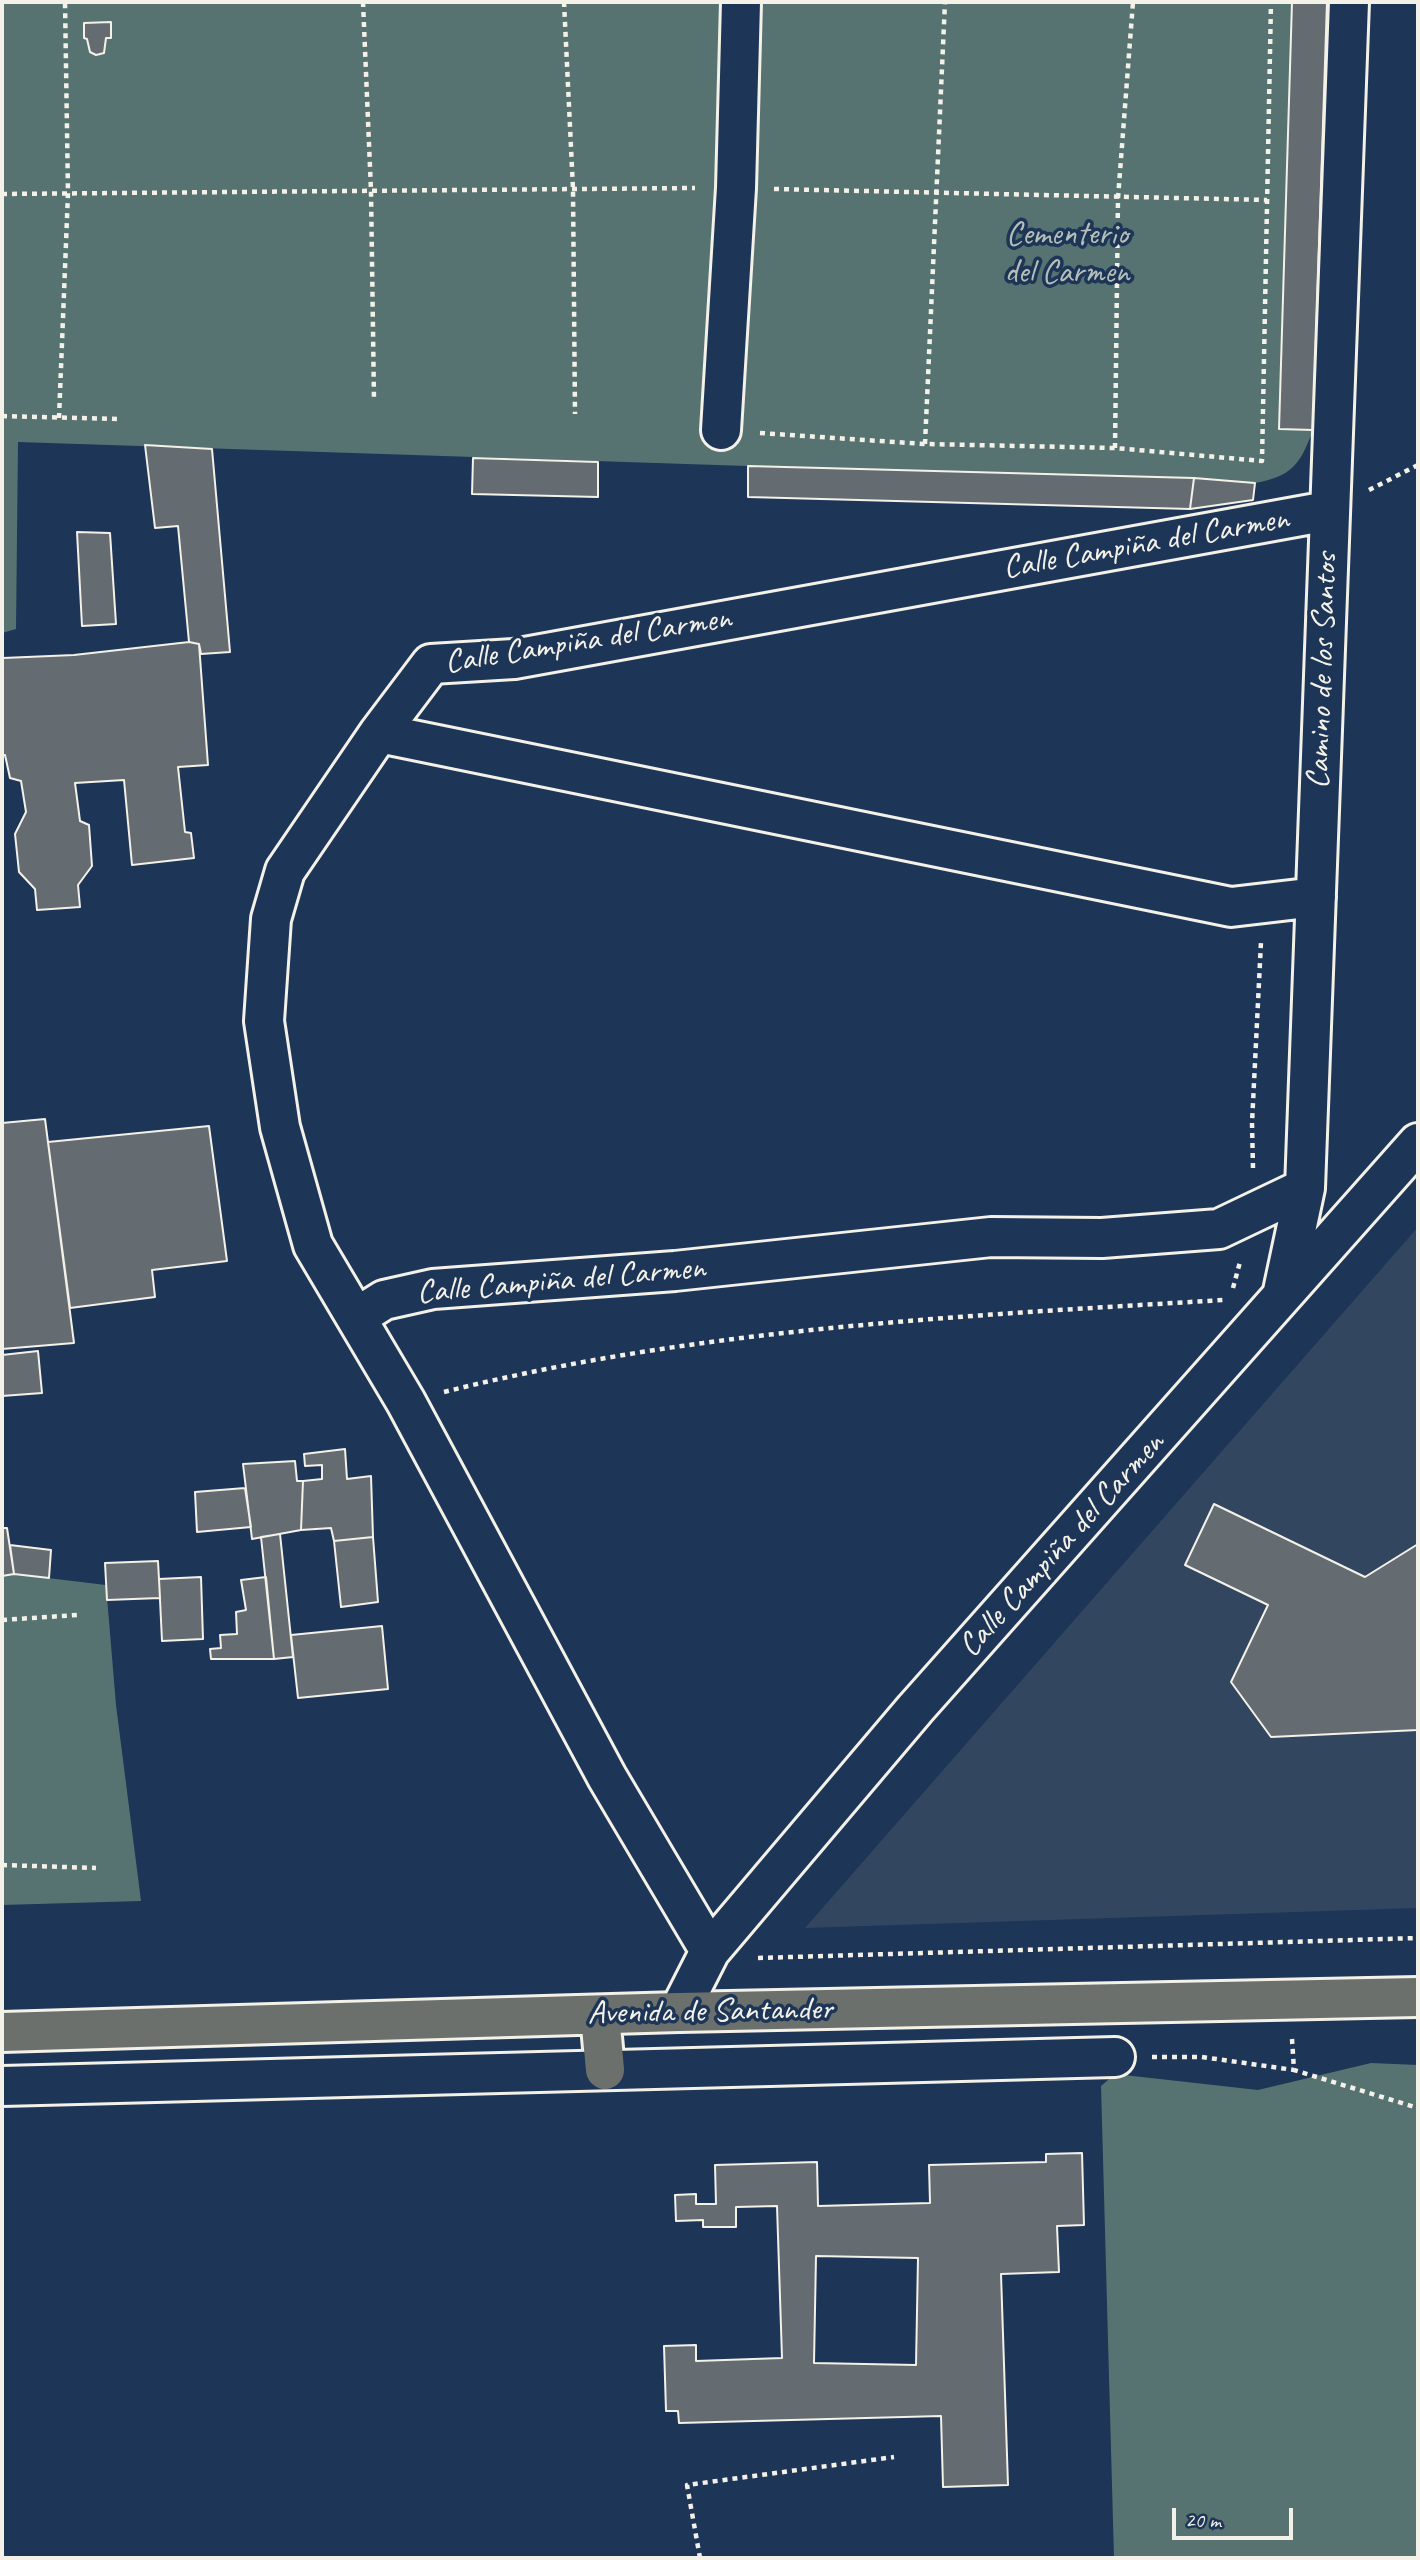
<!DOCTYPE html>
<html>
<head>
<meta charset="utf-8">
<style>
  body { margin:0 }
  #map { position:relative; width:1420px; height:2560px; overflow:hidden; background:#1d3557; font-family:Caveat,sans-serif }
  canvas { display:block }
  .frame { position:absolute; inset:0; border:4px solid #f4f1e8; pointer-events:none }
  .scale { position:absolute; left:1172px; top:2508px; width:121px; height:32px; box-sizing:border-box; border:4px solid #f4f1e8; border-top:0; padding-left:9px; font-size:21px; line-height:24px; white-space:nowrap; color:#f4f1e8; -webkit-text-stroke:5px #1d3557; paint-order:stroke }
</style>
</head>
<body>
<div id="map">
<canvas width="1420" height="2560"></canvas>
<div class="frame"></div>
<div class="scale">20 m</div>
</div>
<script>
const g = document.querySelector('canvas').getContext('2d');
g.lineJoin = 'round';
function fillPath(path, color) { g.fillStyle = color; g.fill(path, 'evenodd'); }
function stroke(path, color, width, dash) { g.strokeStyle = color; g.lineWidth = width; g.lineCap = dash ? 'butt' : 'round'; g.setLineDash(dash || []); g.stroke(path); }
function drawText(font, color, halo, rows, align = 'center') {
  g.font = font + ' Caveat,sans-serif'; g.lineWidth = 7; g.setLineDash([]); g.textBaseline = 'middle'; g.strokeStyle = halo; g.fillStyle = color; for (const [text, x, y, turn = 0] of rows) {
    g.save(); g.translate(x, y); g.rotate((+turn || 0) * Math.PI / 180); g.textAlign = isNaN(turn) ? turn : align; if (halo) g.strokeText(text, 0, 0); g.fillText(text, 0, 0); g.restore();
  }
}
fillPath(new Path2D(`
  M1418,1227v681l-613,20z`), '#33465f');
fillPath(new Path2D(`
  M2,2h1325l-14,428c-13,35 -21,46 -58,53l-2,17 -63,9 -442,-12 -1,-31 -729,-24 -2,187 -14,4z
  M14,1574l92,11 10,120 25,196 -139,4v-329z
  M1371,2063l47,2v493h-304l-13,-472 14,-12 143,16z`), '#567371');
const building = new Path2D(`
  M1292,2h35l-14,428 -34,-1z
  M111,22v16h-5l-2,15 -8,2 -6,-3 -3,-13 -3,-1v-15z
  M145,445l67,4 18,203 -29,2 -2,-10 -10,-2 -11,-116 -23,2z
  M473,458l125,4v35l-126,-3z
  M748,466l446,12 -4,31 -442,-12z
  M1194,478l61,5 -2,17 -63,9z
  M77,532l33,1 6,91 -34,2z
  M2,633l1,25 71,-3 115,-13 10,2 9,121 -30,2 7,65 6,1 3,25 -62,7 -8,-85 -49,3 5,38 9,4 3,41 -14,19 2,22 -43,3 -2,-21 -16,-17 -4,-38 11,-22 -5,-31 -11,-3 -5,-23h-3z
  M45,1119l29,224 -72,6v-226z
  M209,1126l18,135 -75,9 3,27 -85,11 -22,-166z
  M38,1351l4,42 -40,3v-41z
  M345,1449l2,30 24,-3 2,61 -39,4 -3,-13 -30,2 2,-49 19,-2v-14l-17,1 -1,-12z
  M295,1461l2,20h6l-2,49 -49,9 -9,-75z
  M245,1488l6,39 -54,5 -2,-40z
  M1214,1504l151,73 53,-33v186l-147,7 -40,-55 37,-77 -83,-40z
  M2,1528h5l7,46 -12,2z
  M280,1534l13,123 -19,2 -13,-122z
  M373,1537l5,65 -37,5 -7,-66z
  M10,1545l41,5 -2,28 -35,-4z
  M158,1561l2,37 -53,2 -2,-37z
  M201,1577l2,62 -41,2 -3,-62z
  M266,1577l8,82h-63l-1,-10 11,-1 -1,-13 17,-1 -1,-22 10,-2 -5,-30z
  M382,1626l6,63 -90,9 -7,-63z
  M1082,2153l2,72 -27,1 2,46 -58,2 7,211 -65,2 -2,-71 -262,7 -1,-12h-12l-2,-65 32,-1v16l86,-3 -5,-152 -41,1v20h-33v-7l-27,1 -1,-26 21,-1v10h20l-1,-39 102,-3 1,44 112,-3 -1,-38 117,-3v-8zM816,2256l102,2 -2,107 -102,-2z`);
fillPath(building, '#656c71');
stroke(building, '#f4f1e8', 2);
const minor = new Path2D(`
  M721,430l15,-242 5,-186
  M379,733l852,174 85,-10
  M1282,1296l23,-108 44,-1186
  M357,1317l27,-17 49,-11 242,-18 316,-34 111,1 117,-9 86,-41
  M710,1951l-103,-174 -201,-375 -93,-157 -33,-118 -16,-106 7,-102 14,-48 94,-138 52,-69 83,-5 814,-148
  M679,2012l31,-61 205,-242 503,-566
  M2,2086l1113,-29`);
const major = new Path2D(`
  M600,2015l5,55
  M2,2032l677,-20 739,-15`);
stroke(minor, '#f4f1e8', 44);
stroke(major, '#f4f1e8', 44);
stroke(new Path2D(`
  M363,2l8,189 3,209
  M564,2l9,187 2,225
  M774,189l493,11
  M2,194l693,-6
  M2,416l119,3
  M59,418l9,-225 -3,-191
  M760,433l165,11 190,4 147,13 9,-459
  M925,444l20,-442
  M1115,448l3,-250 15,-196
  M1369,490l49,-25
  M1253,1168l-1,-45 9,-181
  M1233,1288l7,-26
  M444,1392c255,-64 518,-76 779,-92
  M2,1620l75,-5
  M2,1865l94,3
  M758,1958l660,-20
  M1292,2039l2,31 124,38
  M1152,2057h50l92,13
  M700,2558l-13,-73 207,-28`), '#f4f1e8', 4.5, [5, 5]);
stroke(minor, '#1d3557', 38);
stroke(major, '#6c706d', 38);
drawText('33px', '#b5bfb8', '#1d3557', [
  ["Cementerio",1067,235],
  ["del Carmen",1067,273]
]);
drawText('33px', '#f4f1e8', '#1d3557', [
  ["Calle Campiña del Carmen",1146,544,-10],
  ["Calle Campiña del Carmen",588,641,-9],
  ["Camino de los Santos",1323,671,-88],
  ["Calle Campiña del Carmen",561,1281,-5],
  ["Calle Campiña del Carmen",1062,1545,-48],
  ["Avenida de Santander",710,2012,-1]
]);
</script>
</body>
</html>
